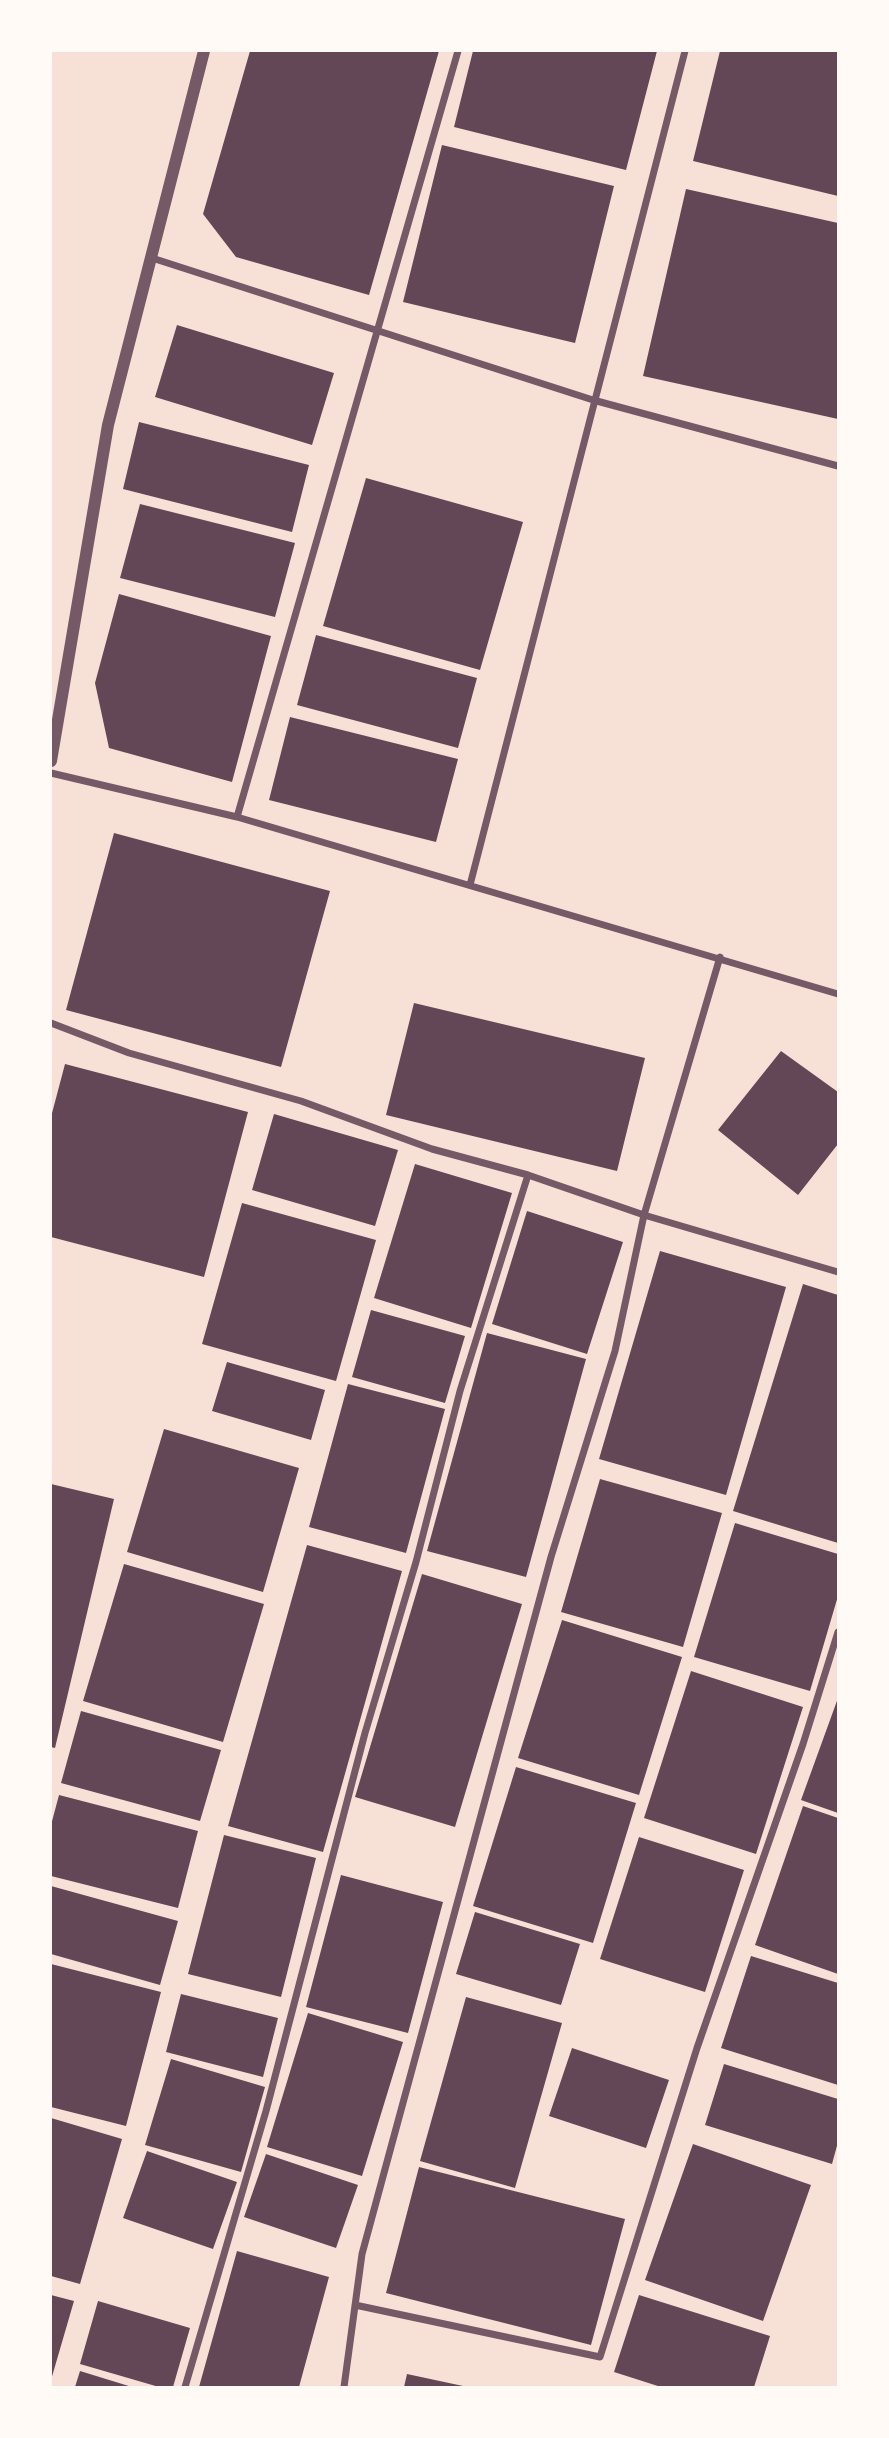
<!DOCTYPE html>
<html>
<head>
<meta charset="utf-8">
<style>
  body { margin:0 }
  #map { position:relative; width:889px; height:2438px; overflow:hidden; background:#f7e1d7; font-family:Barlow,sans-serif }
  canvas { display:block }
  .frame { position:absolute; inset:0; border:52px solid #fffaf5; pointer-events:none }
</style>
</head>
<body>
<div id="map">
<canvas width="889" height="2438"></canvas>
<div class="frame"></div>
</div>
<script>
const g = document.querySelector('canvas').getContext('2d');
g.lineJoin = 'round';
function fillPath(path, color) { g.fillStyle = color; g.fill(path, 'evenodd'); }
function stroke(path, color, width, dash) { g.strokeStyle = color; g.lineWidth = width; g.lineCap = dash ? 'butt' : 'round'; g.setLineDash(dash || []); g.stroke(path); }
fillPath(new Path2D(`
  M250,51h189l-70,244 -133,-38 -33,-43z
  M473,51h184l-31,119 -172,-43z
  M720,51h118v145l-145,-35z
  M442,145l172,41 -39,157 -172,-41z
  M686,189l152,34v196l-195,-43z
  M177,325l157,48 -22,72 -157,-48z
  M139,422l170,43 -17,67 -169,-43z
  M366,478l157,44 -43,148 -157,-44z
  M140,504l155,39 -20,74 -155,-39z
  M119,594l152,42 -39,146 -123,-34 -14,-65z
  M316,635l161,43 -19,70 -161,-43z
  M290,717l168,42 -22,83 -167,-42z
  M114,833l216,58 -49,176 -215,-57z
  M414,1003l231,55 -28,113 -231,-56z
  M781,1051l57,41v52l-40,51 -80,-65z
  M65,1064l183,48 -44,165 -153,-40v-120z
  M274,1114l124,36 -23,76 -123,-36z
  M415,1164l97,29 -41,135 -97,-30z
  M242,1203l134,37 -40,141 -134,-37z
  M527,1211l96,31 -36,112 -95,-30z
  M660,1251l126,36 -60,208 -127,-36z
  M803,1284l35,11v248l-105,-32z
  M371,1310l94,26 -20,67 -93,-26z
  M487,1333l99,26 -60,218 -99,-26z
  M227,1362l98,28 -14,50 -99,-29z
  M348,1384l97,25 -39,144 -97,-26z
  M164,1429l135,39 -36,124 -136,-40z
  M600,1479l122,34 -39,134 -122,-35z
  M51,1484l63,15 -59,249 -4,-1z
  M735,1523l103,31v42l-28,95 -116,-34z
  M307,1545l95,26 -79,281 -95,-26z
  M124,1564l140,40 -41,138 -140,-41z
  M422,1574l100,30 -67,223 -100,-30z
  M562,1620l120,37 -43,138 -121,-37z
  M691,1671l112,36 -47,147 -112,-36z
  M838,1698v115l-37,-13z
  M81,1711l140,39 -21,71 -139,-38z
  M516,1767l120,36 -43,140 -120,-37z
  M59,1795l139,36 -20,77 -127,-32v-51z
  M803,1806l35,12v156l-83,-29z
  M224,1835l92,23 -35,139 -93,-23z
  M639,1837l105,33 -39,122 -105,-33z
  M341,1875l102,27 -35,131 -102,-26z
  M51,1886l127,35 -18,64 -109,-31z
  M475,1912l105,32 -19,61 -105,-31z
  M751,1956l87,27v102l-117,-37z
  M51,1964l110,28 -35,134 -75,-19z
  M181,1994l97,24 -15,59 -97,-25z
  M466,1997l96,26 -47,165 -95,-27z
  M308,2013l95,29 -41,134 -95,-29z
  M572,2048l97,32 -23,68 -97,-32z
  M171,2059l94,28 -24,85 -96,-27z
  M724,2064l114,35v43l-6,22 -127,-39z
  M51,2118l71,21 -42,145 -29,-8z
  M693,2144l118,41 -48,136 -118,-41z
  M147,2151l90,31 -24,67 -90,-31z
  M266,2154l92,31 -22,63 -92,-31z
  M419,2167l206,52 -34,126 -205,-52z
  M237,2251l92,26 -30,110h-100z
  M51,2295l23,6 -23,79z
  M639,2295l131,41 -16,51h-93l-47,-15z
  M98,2301l92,27 -17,59h-14l-79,-23z
  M80,2371l52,16h-57z
  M407,2374l56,12v1h-59z`), '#644757');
stroke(new Path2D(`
  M152,258l441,142 245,66
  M51,773l186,44 601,177
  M237,817l221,-766
  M470,885l215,-834
  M51,1023l78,30 172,48 131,48 96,26 116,40 194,57
  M355,2305l245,52 97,-309 106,-304 35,-112
  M185,2387l81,-276 99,-378 51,-171 44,-171 68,-216
  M344,2387l18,-133 189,-697 64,-206 29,-136 76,-258`), '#755966', 7);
stroke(new Path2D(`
  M51,761l57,-336 96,-374`), '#755966', 12);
</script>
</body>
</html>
